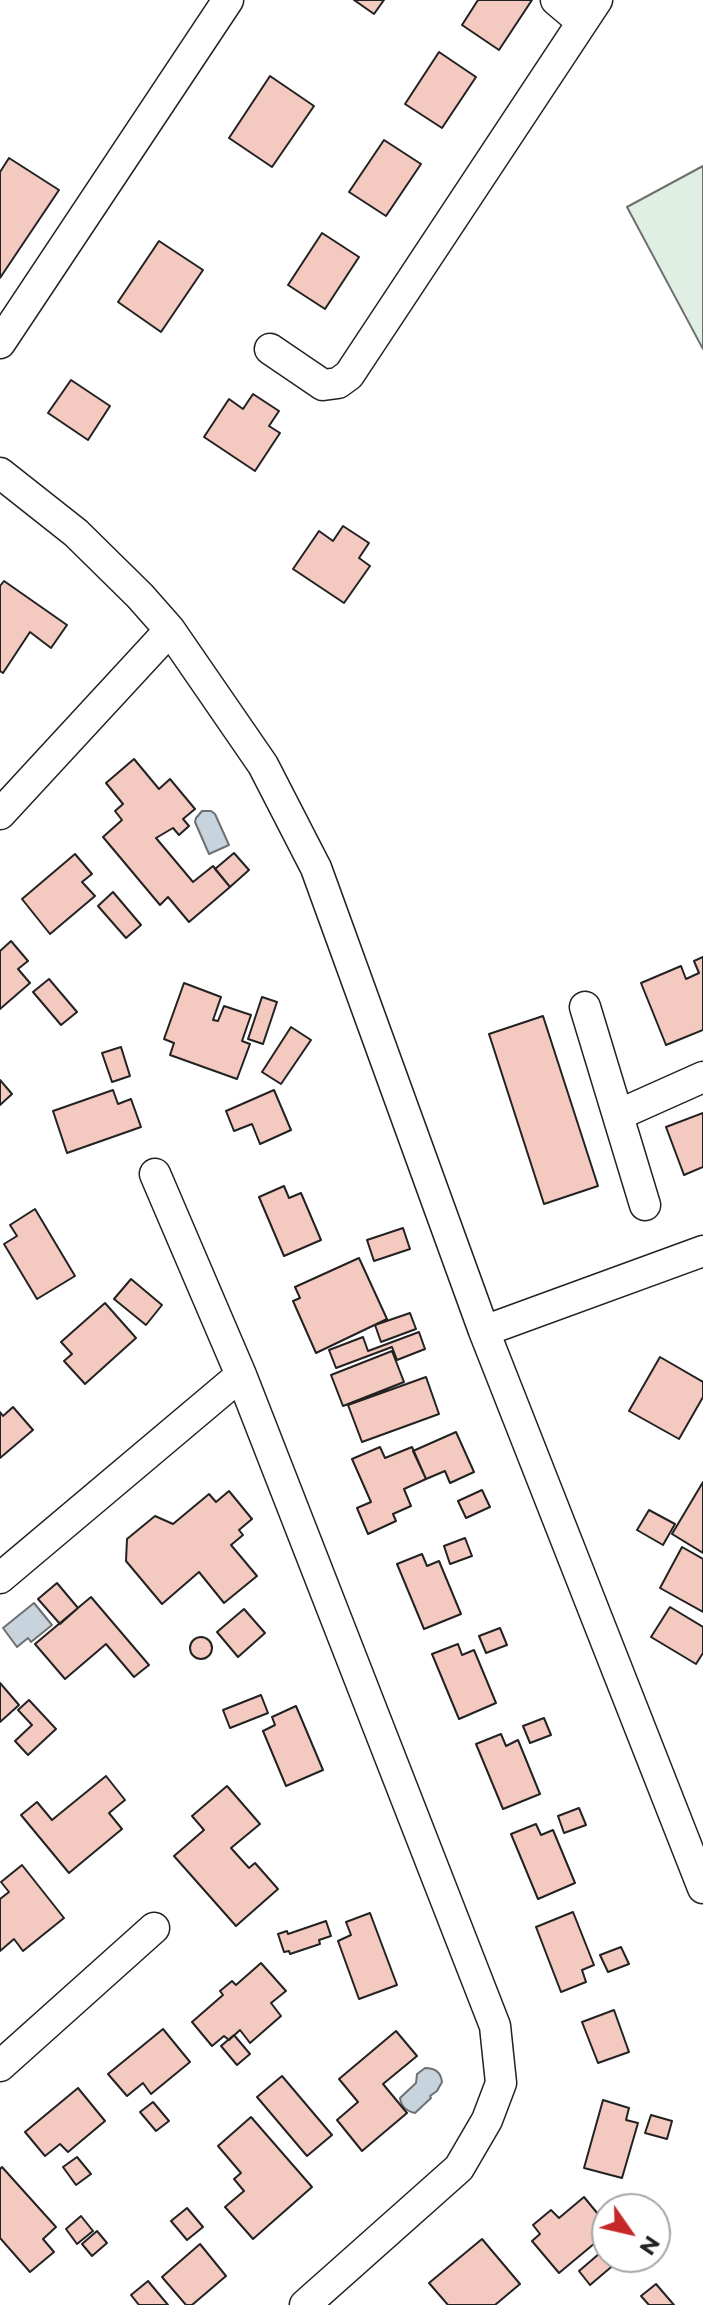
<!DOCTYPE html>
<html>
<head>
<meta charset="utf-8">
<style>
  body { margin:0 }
  #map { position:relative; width:703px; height:2305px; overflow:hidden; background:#fff; font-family:Montserrat,sans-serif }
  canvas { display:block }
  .north { position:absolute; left:591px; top:2193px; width:80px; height:80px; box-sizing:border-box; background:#fff; border:2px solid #a7a7a7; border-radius:50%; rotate:124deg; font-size:22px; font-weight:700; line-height:32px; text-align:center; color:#222 }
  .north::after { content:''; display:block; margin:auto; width:28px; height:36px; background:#c62828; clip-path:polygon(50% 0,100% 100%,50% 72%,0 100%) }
</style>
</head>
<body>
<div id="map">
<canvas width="703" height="2305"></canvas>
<div class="north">N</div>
</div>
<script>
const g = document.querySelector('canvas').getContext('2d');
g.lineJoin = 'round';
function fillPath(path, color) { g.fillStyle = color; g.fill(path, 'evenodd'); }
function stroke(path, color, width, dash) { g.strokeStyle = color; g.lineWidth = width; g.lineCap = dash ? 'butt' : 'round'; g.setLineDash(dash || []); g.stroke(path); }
const green = new Path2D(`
  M703,166v183l-76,-142z`);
fillPath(green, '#e0efe3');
stroke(green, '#6f6f6f', 2);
const water = new Path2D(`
  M202,811h9l4,3 14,31 -20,9 -14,-32 1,-4z
  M34,1603l18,22 -21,17 -3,-4 -11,9 -14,-19z
  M425,2068c10,0 16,4 17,14l-5,9 -7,5 1,2 -16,15c-9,-2 -14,-6 -15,-15l16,-15 1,-9z`);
fillPath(water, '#c7d3dd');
stroke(water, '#6f6f6f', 2);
const building = new Path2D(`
  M354,0h30l-10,14z
  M478,0h54l-33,50 -37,-25z
  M439,52l37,25 -34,51 -37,-24z
  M270,76l44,30 -42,61 -43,-29z
  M384,140l37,24 -35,52 -37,-24z
  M9,158l50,32 -59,88v-106z
  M322,233l37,24 -34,52 -37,-24z
  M159,241l44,29 -42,62 -43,-30z
  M71,380l39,26 -22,34 -40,-27z
  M253,394l26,17 -10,15 11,7 -25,38 -51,-34 25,-38 14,10z
  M343,526l26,17 -10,15 11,8 -26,37 -51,-34 26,-38 14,10z
  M4,581l63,44 -16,23 -21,-16 -27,41 -3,-2v-85z
  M134,759l25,30 11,-10 25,30 -12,10 6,7 -10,9 -6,-7 -17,10 37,44 20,-16 17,21 -41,35 -21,-25 -8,8 -57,-68 19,-17 -7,-9 8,-7 -17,-21z
  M234,853l15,17 -19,17 -15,-18z
  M75,854l17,20 -10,8 13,14 -45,38 -28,-35z
  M113,892l28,33 -15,13 -28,-32z
  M11,941l17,20 -10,8 12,14 -30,26v-58z
  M703,957v73l-37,15 -25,-62 40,-17 5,13 13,-6 -5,-12z
  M49,979l28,33 -16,13 -28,-33z
  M184,983l37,14 -8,23 5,1 6,-15 27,9 -9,26 8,3 -13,35 -67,-24 4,-12 -10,-4z
  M262,997l15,5 -14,42 -15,-5z
  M543,1016l55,170 -54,18 -55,-170z
  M291,1027l20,13 -30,44 -19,-12z
  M121,1047l9,29 -18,6 -10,-29z
  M0,1080l12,14 -12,11z
  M113,1090l5,14 13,-5 10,28 -74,26 -14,-42z
  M274,1090l17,40 -31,14 -8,-20 -18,7 -8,-20z
  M703,1113v54l-19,8 -18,-48z
  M284,1186l5,12 12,-5 20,47 -37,16 -25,-59z
  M35,1209l40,67 -38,23 -33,-55 13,-8 -7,-11z
  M403,1228l7,21 -36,12 -7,-21z
  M359,1258l28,61 -71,34 -23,-52 7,-3 -5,-11z
  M131,1279l31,26 -16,20 -32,-26z
  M105,1303l31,35 -51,46 -21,-23 8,-7 -11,-12z
  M410,1313l6,16 -35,13 -6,-17z
  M419,1332l6,17 -28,11 -5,-13 -56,21 -7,-18 34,-13 5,14z
  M392,1351l12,31 -61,24 -12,-31z
  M660,1357l43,25v15l-24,42 -50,-28z
  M426,1377l13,37 -77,28 -14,-37z
  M13,1407l20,23 -33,28v-46l3,4z
  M456,1432l18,40 -24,11 -5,-12 -19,8 -13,-28z
  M380,1447l5,11 27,-11 14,32 -22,10 7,17 -18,8 3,7 -28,13 -11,-26 14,-6 -19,-43z
  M703,1482v71l-31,-19z
  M482,1490l8,17 -24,11 -8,-17z
  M229,1491l23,28 -13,11 4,5 -12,10 26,31 -33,27 -25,-31 -37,32 -36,-43 1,-22 28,-23 18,8 36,-30 7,8z
  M649,1510l26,14 -12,21 -26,-15z
  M465,1538l7,18 -22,8 -6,-18z
  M682,1547l21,12v53l-43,-24z
  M422,1554l5,12 12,-5 22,53 -37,15 -27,-65z
  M57,1583l21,25 -18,16 -22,-25z
  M91,1597l58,68 -15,12 -28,-33 -41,35 -30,-35z
  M670,1607l33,20v26l-7,11 -45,-27z
  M244,1609l21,24 -27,24 -21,-25z
  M500,1628l7,17 -21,8 -7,-17z
  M190 1648a11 11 0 1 1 22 0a11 11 0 1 1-22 0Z
  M458,1644l4,11 12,-5 22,53 -37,16 -27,-65z
  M0,1683l19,22 -19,17z
  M261,1695l7,18 -38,15 -7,-18z
  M29,1700l27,29 -28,26 -13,-14 17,-16 -14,-15z
  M296,1706l27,64 -37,16 -23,-55 12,-6 -3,-8z
  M544,1718l7,17 -21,8 -7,-17z
  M501,1734l5,12 12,-6 22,54 -37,15 -27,-65z
  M106,1776l19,24 -16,13 13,16 -53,44 -48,-58 16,-13 15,18z
  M227,1786l33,38 -29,24 18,20 6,-5 23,26 -42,37 -62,-70 30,-26 -12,-14z
  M579,1808l7,17 -22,8 -6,-17z
  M536,1824l5,11 12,-5 22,53 -37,16 -27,-65z
  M22,1865l42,53 -41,33 -9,-12 -14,12v-52l9,-7 -8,-10z
  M573,1912l21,53 -12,5 4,12 -25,10 -25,-65z
  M370,1913l27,72 -38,14 -21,-58 13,-6 -5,-13z
  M326,1921l5,15 -12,4 1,4 -30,10 -1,-3 -5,1 -6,-18 9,-3 1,3z
  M621,1947l8,17 -21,8 -8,-17z
  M261,1963l25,28 -15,12 10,13 -31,27 -10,-13 -11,10 -5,-4 -12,10 -20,-24 31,-27 -3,-4 12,-10 4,4z
  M614,2010l15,42 -31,11 -16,-41z
  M163,2029l27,33 -39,32 -8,-11 -16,13 -19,-22z
  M396,2031l21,25 -34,28 24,29 -45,38 -25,-31 21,-18 -19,-23z
  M234,2035l16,19 -13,11 -16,-19z
  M282,2076l50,59 -25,21 -50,-59z
  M78,2088l27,33 -37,31 -8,-8 -15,12 -20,-24z
  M603,2100l26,8 -3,12 12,3 -16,55 -38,-10z
  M153,2102l16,19 -13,10 -16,-19z
  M651,2115l21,6 -5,18 -22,-6z
  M251,2117l61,70 -59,52 -28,-32 19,-16 -10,-12 7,-6 -23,-27z
  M77,2157l14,17 -15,11 -13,-18z
  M2,2167l54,60 -13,12 11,13 -24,20 -30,-34v-69z
  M584,2197l23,28v8l-48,40 -27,-32 8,-7 -7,-9 18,-15 8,8z
  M187,2208l16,19 -16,13 -16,-19z
  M81,2216l12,15 -16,13 -11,-15z
  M97,2231l10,12 -15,13 -10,-12z
  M482,2239l38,45 -25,21h-47l-19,-22z
  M200,2244l26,32 -34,29h-6l-24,-28z
  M607,2247v10h16l-33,28 -11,-14z
  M148,2281l20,24h-29l-8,-10z
  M656,2284l18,21h-25l-8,-9z`);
fillPath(building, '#f3c9c0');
stroke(building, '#222', 2);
const minor = new Path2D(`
  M556,0l26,22
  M0,343l228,-343
  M270,349l53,36 15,-2 11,-8 248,-375
  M0,473l76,60 64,63 30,34 93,135 53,103 168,463 219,557
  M0,814l170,-184
  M585,1007l60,198
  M618,1115l85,-38
  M155,1174l86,201 254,651 6,57 -14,37 -28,48 -154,137
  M484,1331l219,-80
  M0,1578l241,-203
  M0,2066l154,-138`);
stroke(minor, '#222', 33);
stroke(minor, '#fff', 30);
</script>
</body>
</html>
